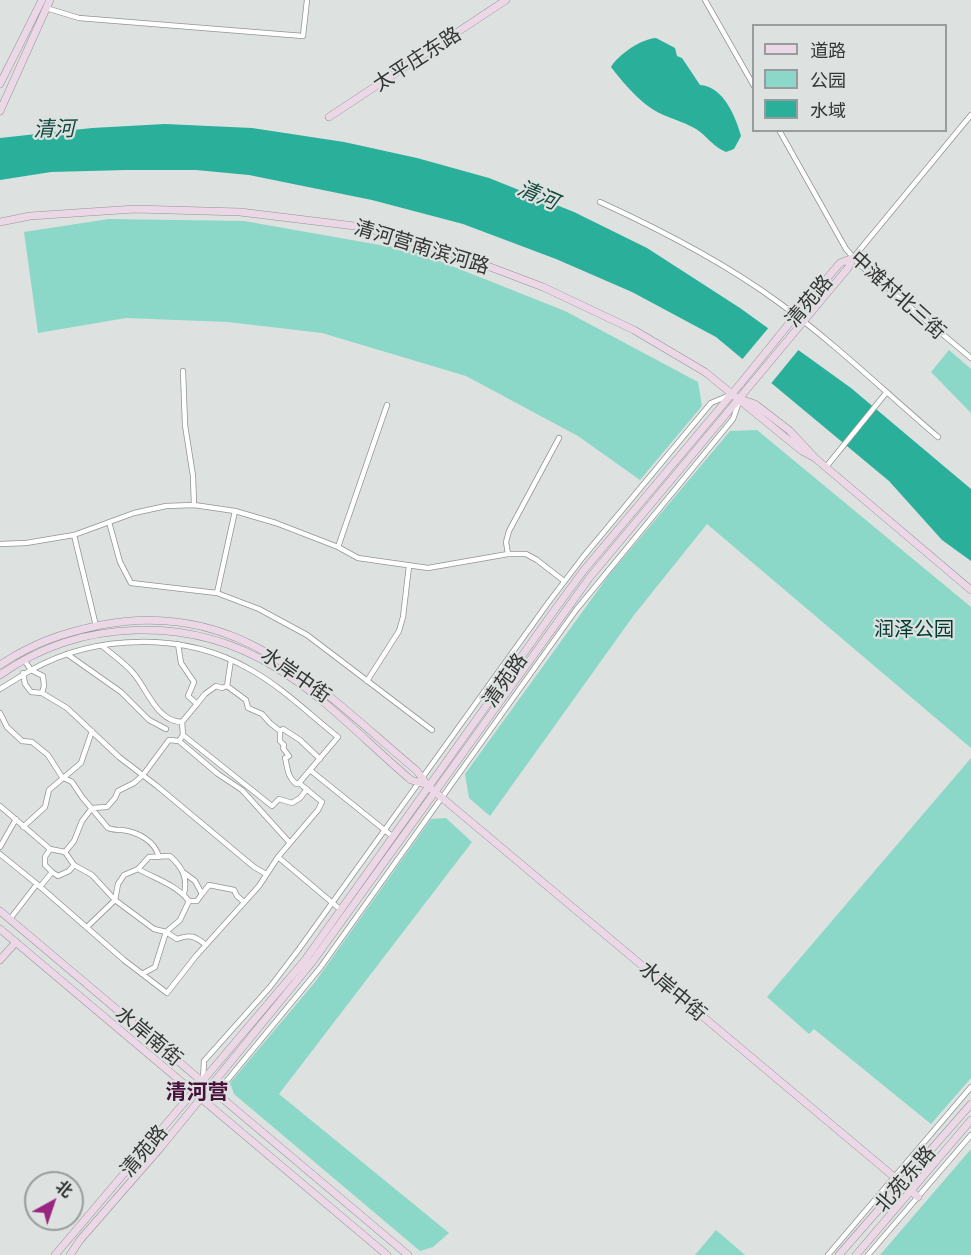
<!DOCTYPE html>
<html>
<head>
<meta charset="utf-8">
<style>
  body { margin:0 }
  #map { position:relative; width:971px; height:1255px; overflow:hidden; background:#dde1e0; font-family:"Exo 2","Noto Sans SC",sans-serif }
  canvas { display:block }
  .legend { position:absolute; left:752px; top:24px; width:195px; height:108px; box-sizing:border-box; background:#dde1e0; border:2px solid #999c9c; margin:0; padding:8px 10px; list-style:none; font-size:18px; color:#343535 }
  .legend li { display:flex; align-items:center; gap:12px; height:30px }
  .legend b { width:30px; border:2px solid #999c9c }
  .north { position:absolute; left:24px; top:1171px; width:60px; height:60px; box-sizing:border-box; background:#dde1e0; border:2px solid #999c9c; border-radius:50%; rotate:40deg; font-size:16px; font-weight:700; line-height:24px; text-align:center; color:#343535 }
  .north::after { content:''; display:block; margin:auto; width:21px; height:27px; background:#9a2581; clip-path:polygon(50% 0,100% 100%,50% 72%,0 100%) }
</style>
</head>
<body>
<div id="map">
<canvas width="971" height="1255"></canvas>
<ul class="legend">
<li><b style="height:8px;background:#ebd7e6"></b>道路</li>
<li><b style="height:16px;background:#8bd8c8"></b>公园</li>
<li><b style="height:16px;background:#29af9a"></b>水域</li>
</ul>
<div class="north">北</div>
</div>
<script>
const g = document.querySelector('canvas').getContext('2d');
g.lineJoin = 'round';
function fillPath(path, color) { g.fillStyle = color; g.fill(path, 'evenodd'); }
function stroke(path, color, width, dash) { g.strokeStyle = color; g.lineWidth = width; g.lineCap = dash ? 'butt' : 'round'; g.setLineDash(dash || []); g.stroke(path); }
function drawText(font, color, halo, rows, align = 'center') {
  g.font = font + ' "Exo 2","Noto Sans SC",sans-serif'; g.lineWidth = 4.5; g.setLineDash([]); g.textBaseline = 'middle'; g.strokeStyle = halo; g.fillStyle = color; for (const [text, x, y, turn = 0] of rows) {
    g.save(); g.translate(x, y); g.rotate((+turn || 0) * Math.PI / 180); g.textAlign = isNaN(turn) ? turn : align; if (halo) g.strokeText(text, 0, 0); g.fillText(text, 0, 0); g.restore();
  }
}
fillPath(new Path2D(`
  M109,219l135,2 170,30 151,60 133,71 4,24 -62,74 -62,-44 -112,-60 -144,-43 -94,-11 -102,-4 -88,15 -14,-101z
  M949,350l22,19v44l-40,-41z
  M757,430l214,177v141l-264,-224 -73,91 -144,201 -21,-18 -4,-24 144,-199 121,-144z
  M971,758v320l-40,46 -117,-95 -5,5 -42,-37z
  M446,818l26,24 -193,252 170,139 -16,14 -13,4 -186,-157 -4,-11 85,-101 116,-163z
  M971,1149v106h-91z
  M716,1230l29,25h-50z`), '#8bd8c8');
fillPath(new Path2D(`
  M656,38l19,10 2,8 5,2 18,27c23,1 36,32 41,51l-7,13 -8,3c-13,-5 -19,-16 -30,-23 -10,-6 -18,-8 -30,-13 -22,-8 -41,-31 -55,-49 8,-13 30,-28 45,-29z
  M165,124l87,4 92,14 73,16 72,20 85,34 73,36 93,60 111,80 120,101v72l-29,-21 -53,-59 -173,-144 -84,-45 -76,-33 -93,-35 -91,-24 -123,-25 -53,-5h-70l-75,2 -51,8v-42l92,-10z`), '#29af9a');
fillPath(new Path2D(`
  M770,326l30,22 -31,38 -29,-24z`), '#dde1e0');
const street = new Path2D(`
  M705,0l49,86
  M46,8l33,10 224,18 4,-36
  M779,130l67,119 15,17 110,92
  M600,202c59,27 125,61 178,100 57,41 107,90 160,135
  M853,258l118,-143
  M183,371l2,54 8,51 1,29
  M826,467l60,-74
  M109,522l11,40 11,21 86,10 42,16 48,26 125,95
  M74,535l22,91
  M0,544l26,-1 48,-8 60,-22 32,-7 28,-1 41,6 41,12 62,24 20,11 70,10 80,-14h18l11,6 27,21
  M338,547l49,-142
  M508,554l-2,-12 3,-11 50,-93
  M217,593l18,-82
  M102,646c11,9 23,17 32,28 13,15 23,48 48,48l15,-18 -9,-8 6,-14 -13,-19 -3,-19
  M67,654l54,38 28,28 17,9
  M23,673l2,11 6,8 11,1
  M367,681l32,-50 4,-14 6,-51
  M227,686l4,-26
  M0,689l31,-19 -7,-10
  M197,704l8,-10 11,-8 6,2 5,-2 19,14 2,8 14,6 8,9 10,8v10l4,4 -1,3 6,8 -4,2c3,11 2,18 11,26l3,-1
  M0,713l7,14 15,14 10,1 16,13 14,22 10,5 10,15 26,31c5,2 8,2 14,2 16,2 33,11 37,27
  M280,731l3,-2 17,11 20,19
  M183,735l89,71 7,-7 13,4 8,-5 7,-9
  M179,741l39,33 24,16 48,53
  M0,806l50,43
  M23,827l22,-20 4,-17 32,-27 11,-32
  M0,847l16,-28
  M0,854l37,30
  M278,857l63,53
  M74,865l18,10 23,25 39,29 12,3 11,7c13,-5 18,-3 29,6
  M138,869l11,-12 21,-1c12,11 18,21 14,38
  M52,872l-7,-7v-8l5,-8 15,3
  M183,872l12,9 7,13 7,-9 25,5 3,6 7,6
  M266,874l-12,-7 -97,-81 -38,-29 -52,-49 -25,-15 2,-7 -1,-10 -12,-6c66,-37 154,-38 220,0 32,18 58,44 87,67l-28,33 82,66
  M40,887l12,-15 6,4 11,-5 5,-6 -9,-13 9,-11 8,-20 10,-13 15,-1 8,-9 3,-7 16,-8 9,-8 26,-35 10,1 4,-6 -1,-13
  M189,901h8l5,-7
  M10,919l27,-35 87,76 43,33 29,-37 63,-70 19,-29 40,-47 4,-8 -23,-19 11,-13
  M87,927l28,-27 3,-16 6,-9 14,-6c18,10 37,15 51,32l-9,19 -14,12 -11,35 -13,7
  M203,1080l1,-19 66,-74 29,-38 249,-346 35,-46 128,-154 19,-8
  M210,1088l15,-5 95,-115 256,-358 157,-191 6,-17
  M828,1255l143,-168
  M868,1255l103,-120`);
const secondary = new Path2D(`
  M0,84l42,-84
  M0,111l50,-111
  M329,117l177,-117
  M0,222l30,-6 105,-7 105,3 123,15 98,29 82,31 91,43 71,42 97,79 13,7
  M796,315l44,-52 13,-5
  M743,400l12,4 35,27 25,27 156,132
  M0,665c33,-22 62,-32 101,-40 140,-27 219,65 316,146l11,15 490,411
  M0,675c81,-57 190,-60 275,-8 50,30 91,75 136,113l17,5
  M0,911l408,344
  M0,929l387,326
  M0,960l16,-18
  M55,1255l250,-295 251,-352 28,-38 157,-187
  M70,1255l10,-15 81,-93 152,-186 277,-384 258,-309 5,-10
  M839,1255l132,-151
  M856,1255l115,-135`);
stroke(street, '#919594', 6);
stroke(secondary, '#919594', 8);
stroke(street, '#fff', 4.5);
stroke(secondary, '#ebd7e6', 7);
const secondaryBridge = new Path2D(`
  M741,383l55,-68`);
stroke(secondaryBridge, '#919594', 8, []);
stroke(secondaryBridge, '#ebd7e6', 7);
drawText('20px', '#343535', '#dde1e0', [
  ["太平庄东路",417,59,-33],
  ["清河营南滨河路",422,247,17],
  ["中滩村北三街",898,295,42],
  ["清苑路",809,301,-50],
  ["水岸中街",296,675,35],
  ["清苑路",505,680,-55],
  ["水岸中街",673,991,40],
  ["水岸南街",149,1036,40],
  ["清苑路",144,1151,-50],
  ["北苑东路",905,1179,-49]
]);
drawText('20px', '#003a31', '#dde1e0', [
  ["润泽公园",914,629]
]);
drawText('italic 21px', '#144a40', '#dde1e0', [
  ["清河",54,129,-1],
  ["清河",538,195,23]
]);
drawText('bold 21px', '#48113c', '#dde1e0', [
  ["清河营",197,1092]
]);
</script>
</body>
</html>
